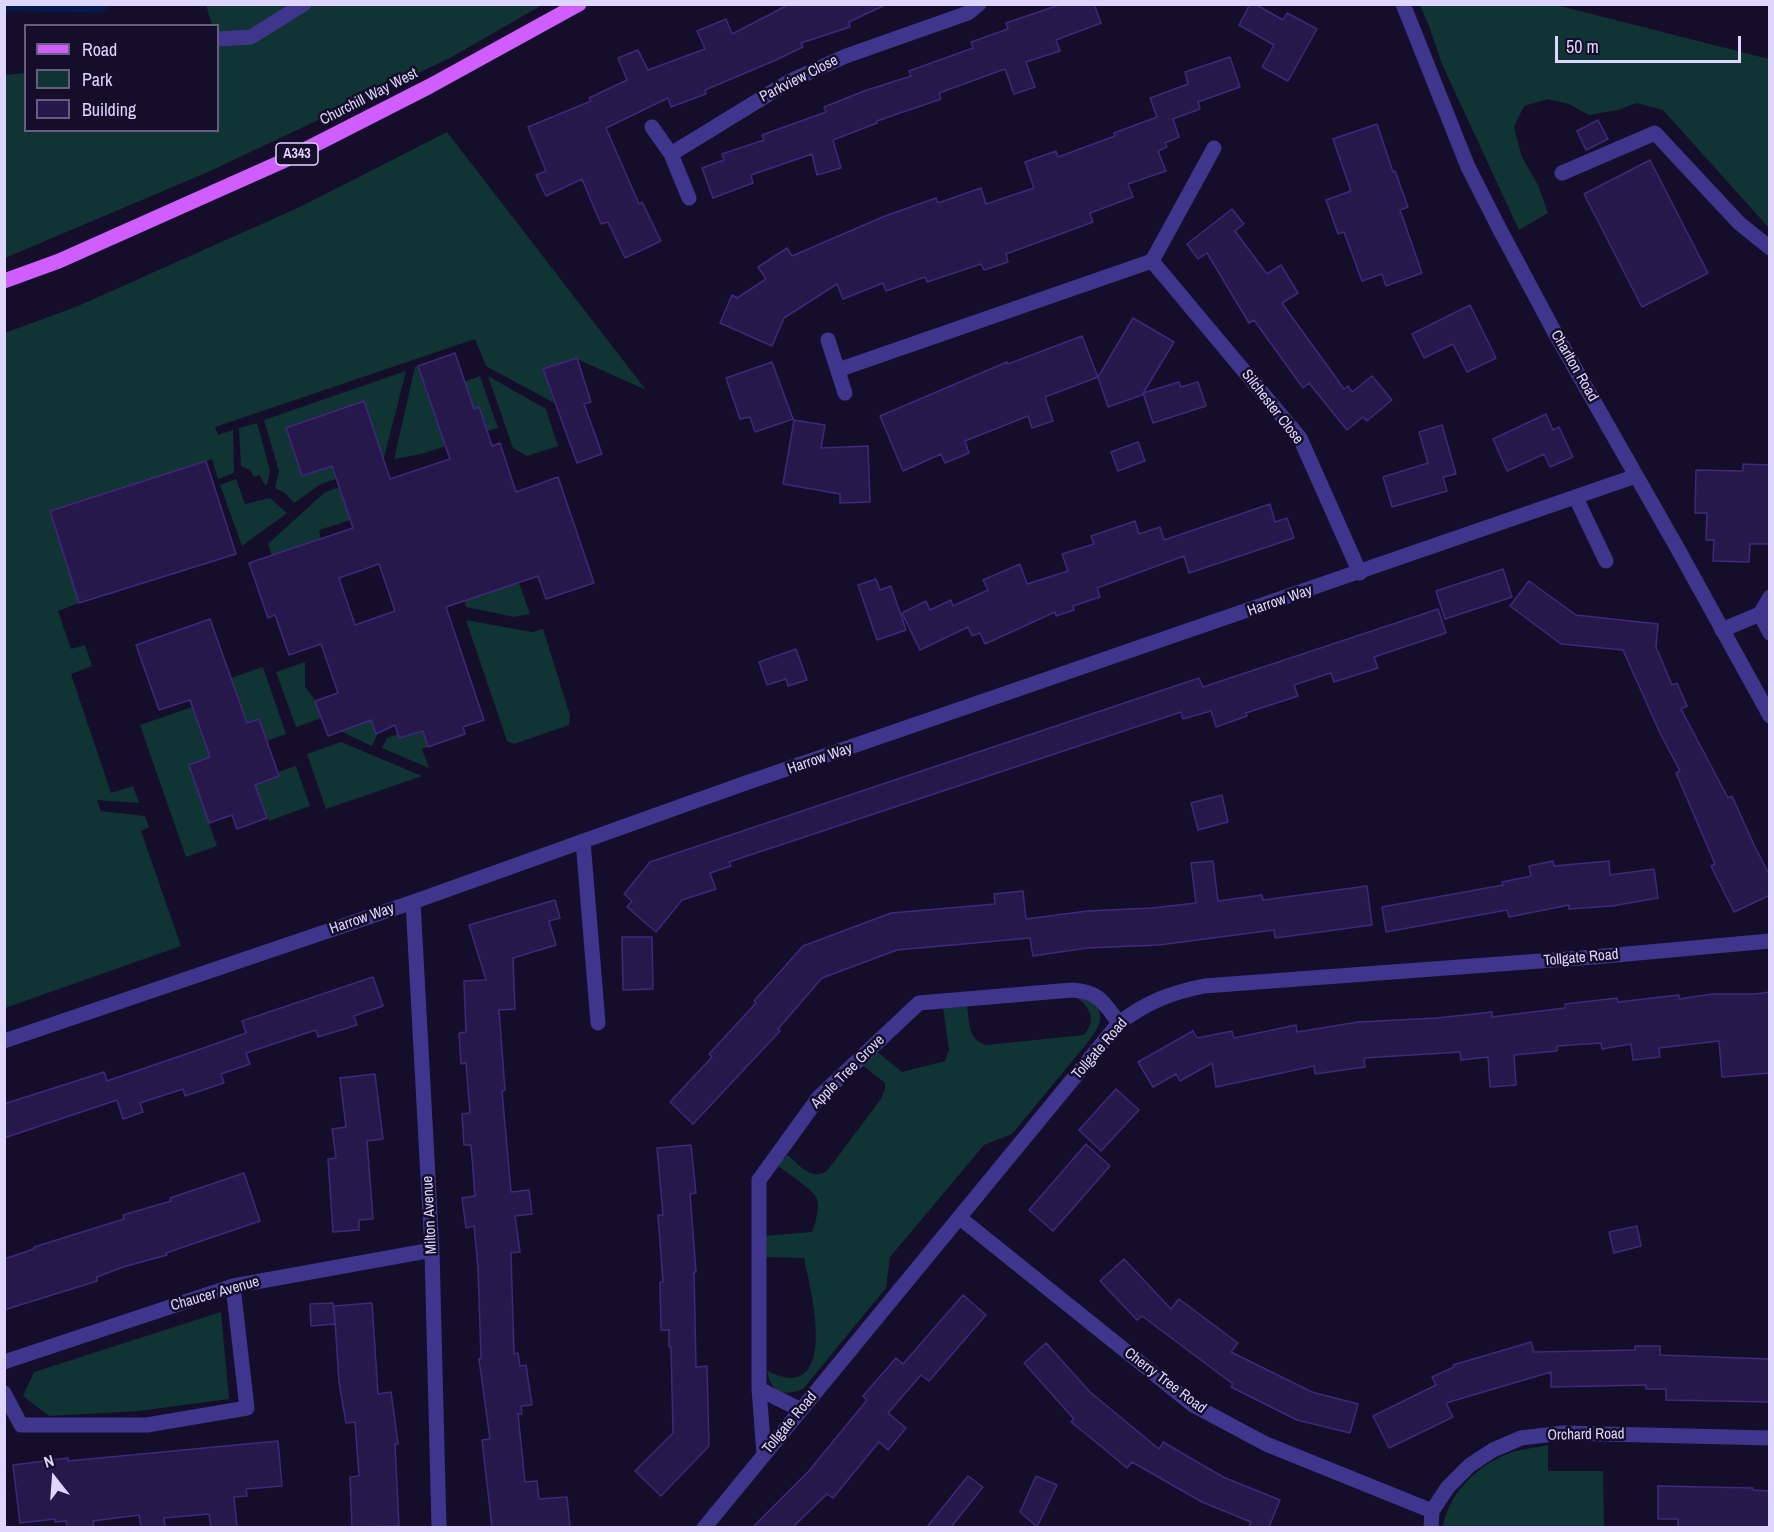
<!DOCTYPE html>
<html>
<head>
<meta charset="utf-8">
<style>
  body { margin:0 }
  #map { position:relative; width:1774px; height:1532px; overflow:hidden; background:#150e2a; font-family:"Archivo Narrow",sans-serif }
  canvas { display:block }
  .frame { position:absolute; inset:0; border:6px solid #ded6ff; pointer-events:none }
  .legend { position:absolute; left:24px; top:24px; width:195px; height:108px; box-sizing:border-box; background:#150e2a; border:2px solid #655e7f; margin:0; padding:8px 10px; list-style:none; font-size:18px; color:#ded6ff }
  .legend li { display:flex; align-items:center; gap:12px; height:30px }
  .legend b { width:30px; border:2px solid #655e7f }
  .north { position:absolute; left:24px; top:1448px; width:60px; height:60px; -webkit-text-stroke:4px #150e2a; paint-order:stroke; rotate:343deg; font-size:16px; font-weight:700; line-height:24px; text-align:center; color:#ded6ff }
  .north::after { content:''; display:block; margin:auto; width:21px; height:27px; background:#ded6ff; clip-path:polygon(50% 0,100% 100%,50% 72%,0 100%) }
  .scale { position:absolute; left:1555px; top:36px; width:186px; height:27px; box-sizing:border-box; border:3px solid #ded6ff; border-top:0; padding-left:8px; font-size:18px; line-height:21px; white-space:nowrap; color:#ded6ff; -webkit-text-stroke:4px #150e2a; paint-order:stroke }
</style>
</head>
<body>
<div id="map">
<canvas width="1774" height="1532"></canvas>
<div class="frame"></div>
<ul class="legend">
<li><b style="height:8px;background:#cf5dff"></b>Road</li>
<li><b style="height:16px;background:#103334"></b>Park</li>
<li><b style="height:16px;background:#27184c"></b>Building</li>
</ul>
<div class="north">N</div>
<div class="scale">50 m</div>
</div>
<script>
const g = document.querySelector('canvas').getContext('2d');
g.lineJoin = 'round';
function fillPath(path, color) { g.fillStyle = color; g.fill(path, 'evenodd'); }
function stroke(path, color, width, dash) { g.strokeStyle = color; g.lineWidth = width; g.lineCap = dash ? 'butt' : 'round'; g.setLineDash(dash || []); g.stroke(path); }
function drawText(font, color, halo, rows, align = 'center') {
  g.font = font + ' "Archivo Narrow",sans-serif'; g.lineWidth = 5; g.setLineDash([]); g.textBaseline = 'middle'; g.strokeStyle = halo; g.fillStyle = color; for (const [text, x, y, turn = 0] of rows) {
    g.save(); g.translate(x, y); g.rotate((+turn || 0) * Math.PI / 180); g.textAlign = isNaN(turn) ? turn : align; if (halo) g.strokeText(text, 0, 0); g.fillText(text, 0, 0); g.restore();
  }
}
fillPath(new Path2D(`
  M206,5h336l-92,53 -242,114 -203,86v-183l20,-2 1,57h192v-104l-6,-1z
  M1420,5h136l213,54v169l-106,-118 -26,-7 -19,7 -29,5 -20,-11 -21,-5 -24,7 -10,21 8,30 16,28 10,28 -29,17 -77,-166 -13,-38z
  M447,132l199,258 -69,-31 -33,10 10,34 -68,-37 -11,-27 -260,88 3,8 15,-5 1,43 -16,6 -6,-20 -162,52 29,92 -21,8 13,38 14,-4 7,21 -21,8 40,119 22,-7 6,17 -42,-3 4,11 44,5 4,11 -8,4 40,115 -176,62v-675l73,-27 224,-100z
  M418,366l9,29 5,-1 5,26 9,26 -25,8 -27,5 21,-92z
  M406,371l-23,91 -19,-61 -78,27 16,48 56,-19 4,13 -41,14 -27,19 -9,-10 -10,-5 4,-17 -15,-51z
  M480,376l18,52 -11,3 -8,-24 -9,3 -9,-27z
  M488,376l58,33 12,37 -31,10 -14,-8z
  M257,423l13,48 -3,14h-2l-6,-10 -5,2 -4,-7 -9,-4 -2,-38z
  M236,479l9,25 25,-6 17,15 -45,33 -22,-61z
  M365,479l-14,41 -32,10 2,9 -49,17 -4,-12 57,-52z
  M515,572l15,42 -16,3 -48,-10 -1,-6 43,-15z
  M466,620l66,12 11,-3 27,86 -1,10 -55,19 -7,-3z
  M305,662v25l11,14h-1l7,17 -26,9 -20,-55z
  M263,667l23,67 -20,7 -19,-18 -16,-45z
  M192,707l18,50 -21,8 28,81 -31,11 -46,-132z
  M371,720l5,14 2,-1 -6,13 -32,-15z
  M423,731l5,16 -6,2 7,19 -47,-20 5,-10 11,-4 2,4z
  M341,742l81,34 -96,33 -19,-55z
  M296,766l14,40 -41,15 -14,-36 24,-9 -1,-4z
  M1075,996l22,8c7,16 1,25 -9,38l-76,92 -28,11 -94,112 -4,31 -83,101c-20,8 -32,4 -36,-18 7,3 14,6 22,7 46,1 20,-95 15,-120l-39,-1 -1,-21 48,-4c3,-9 8,-23 5,-33 -3,-9 -31,-27 -40,-34l11,-10c11,10 23,26 39,16l54,-72 4,-11v-5l-24,-19 15,-13 26,21 43,-11 4,-11 -6,-42 24,-2c3,17 0,33 19,39l98,-10c13,-16 6,-28 -9,-39z
  M221,1312l8,87 -90,12 -90,5 -26,-20 11,-24z
  M1548,1445v26h55l1,56h-161c5,-33 34,-61 64,-73 13,-5 28,-6 41,-9z`), '#103334');
fillPath(new Path2D(`
  M5,4h106v1l-9,8 -97,-2z`), '#05194b');
const building = new Path2D(`
  M790,4h97l-38,18 1,5 -49,16 2,4 -27,13 -71,30 1,4 -35,13 -3,-9 -62,30 33,76 3,-2 19,39 -36,17 -17,-36 -7,2 -19,-45 -36,17 -10,-21 10,-4 -18,-44 63,-26 -2,-3 38,-18 -9,-22 20,-8 10,20 57,-21 -8,-18 29,-12 6,15z
  M1062,4h32l7,19 -45,17 4,11 -34,11 9,25 -21,7 -9,-25 -66,24 2,6 -64,22v2l-44,17 8,28 -24,7 -5,-21 -61,21 2,8 -40,15 -11,-30 22,-8 -2,-6 42,-14 -2,-5 64,-23 -2,-5 40,-16 47,-15 -2,-5 64,-23 -2,-6 37,-13 -2,-6z
  M1250,4h5l28,16 4,-7 30,16 -29,52 -26,-14 12,-22 -35,-20z
  M1230,57l10,30 -42,15 2,7 -27,10 6,18 -14,6 2,4 -9,4 8,20 -38,13 5,13 -43,16 3,9 -87,32 2,8 -24,8 -3,-6 -54,18 -2,-5 -39,14 -3,-8 -40,16 -6,-15 -53,34 -12,28 -52,-23 12,-28 5,3 29,-19 -8,-12 29,-19 5,8 93,-40 51,-18 2,5 43,-15 5,16 48,-16 -9,-26 31,-11 2,6 57,-21 -1,-3 43,-16 -7,-19 38,-14 -3,-12z
  M1598,120l10,19 -22,11 -9,-19z
  M1377,124l16,48 2,-1 13,36 -8,3 22,63 -36,13 -4,-12 -20,7 -18,-49 -6,2 -12,-34 25,-9 -18,-52z
  M1650,160l58,113 -66,34 -58,-113z
  M1232,209l12,15 -9,7 32,43 14,-9 17,28 -16,10 62,86 4,-3 4,6 20,-16 20,24 -25,21 -4,-4 -16,13 -38,-47 -6,5 -49,-68 -5,3 -42,-70 -9,6 -11,-15z
  M1470,305l26,53 -29,14 -14,-28 -29,14 -12,-24z
  M1133,318l41,24 -32,53 -34,12 -10,-30 -53,20 8,24 -21,7 -4,-12 -63,25 4,12 -24,10 -4,-9 -38,17 -23,-55 127,-54 1,2 74,-28 16,41z
  M455,353l19,56 5,-2 13,39 8,-3 16,49 42,-15 36,106 -48,16 -8,-23 -92,31 38,113 -21,7 2,7 -37,13 -5,-16 -24,7 -4,-13 -19,9 -5,-14 -43,16 -13,-35 23,-8 -17,-49 -32,11 -14,-40 -7,3 -19,-55 104,-35 -21,-62 -30,10 -16,-48 78,-27 26,78 60,-20 -32,-93zM379,564l16,47 -40,14 -16,-47z
  M577,358l14,44 -7,2 18,50 -25,9 -34,-94z
  M772,362l21,57 -38,13 -5,-15 -10,2 -14,-41z
  M1179,382l2,5 17,-5 8,24 -53,17 -10,-30z
  M1546,414l7,16 6,-3 14,30 -23,10 -6,-13 -37,17 -14,-32z
  M794,420l31,5 -4,23 47,-2 2,56 -30,1v-9l-57,-10z
  M1442,425l14,49 -13,3 4,14 -55,16 -9,-30 45,-14 -9,-31z
  M1138,442l7,19 -27,10 -7,-19z
  M206,461l30,93 -157,49 -29,-92z
  M1743,464l27,1v79h-20l-1,18 -36,-1 1,-21h-8l1,-27h-12l1,-43 47,1z
  M1270,504l5,18 12,-4 7,20 -105,35 -5,-17 -87,32 3,9 -27,9 1,4 -18,6 -1,-4 -70,32 -5,-11 -8,3 -4,-9 -48,23 -18,-37 24,-12 4,9 21,-10 2,6 35,-16 -5,-10 37,-16 7,20 41,-13 -6,-17 32,-10 -3,-8 44,-15 4,13 21,-7 4,13z
  M1503,569l9,28 -67,22 -9,-28z
  M876,579l4,11 11,-4 15,44 -29,10 -19,-55z
  M1529,581l47,34 82,9 -2,23 16,38 5,-2 10,23 -6,3 47,89 4,-2 22,49 16,31v19l-36,17 -23,-46 4,-2 -39,-91 4,-2 -20,-38 -37,-83 -62,-6 -51,-38z
  M1438,609l8,24 -72,24 4,11 -44,14 -3,-9 -37,12 4,11 -52,17 1,3 -31,11 -5,-16 -28,8 -2,-7 -452,150 2,4 -21,7 6,16 -34,11 -26,32 -29,-25 5,-6 -8,-7 26,-32 549,-184 4,9z
  M210,619l37,104 12,-4 20,57 -24,9 12,33 -30,11 -5,-14 -23,8 -20,-58 21,-8 -20,-57 -31,10 -23,-65z
  M796,649l11,31 -19,6 -2,-7 -19,6 -8,-23z
  M1222,795l6,27 -30,8 -7,-27z
  M1213,861l5,40 44,-6 1,5 104,-14 5,39 -97,13 -1,-8 -115,15 -72,3 -54,8 -3,-18 -133,12 -75,28 -44,51 2,2 -87,93 -23,-22 42,-45 -3,-3 47,-51 -2,-2 49,-55 88,-33 104,-9 -1,-10 29,-3 3,28 61,-8 65,-3 44,-5 -5,-40z
  M1553,861l1,5 55,-5 1,14 44,-6 4,29 -46,8 -43,3v-4l-60,12 -2,-7 -121,22 -4,-25 121,-22 -1,-3 29,-6 -2,-10z
  M555,900l5,18 -11,3 7,24 -43,13 2,51 -16,1 6,80 -3,1 9,101 18,-2 3,24 -17,2 5,36 -9,1 3,101 4,-1 2,13 6,-1 6,40 -11,1 1,8h-4l7,68 12,-1 2,18 28,-2 3,30h-78l-10,-87 8,-1 -11,-80 2,-1 -3,-90 -4,-42 -8,2 -4,-30 13,-2 -4,-51h-7l-2,-31 8,-1 -4,-50 -5,1 -2,-31 7,-1 -2,-51 22,-1 -17,-55z
  M622,937h30l1,52 -30,1z
  M373,977l10,29 -29,10 3,9 -39,12 -2,-7 -70,23 4,11 -29,10 3,9 -39,13 -2,-7 -43,14 3,9 -20,7 -6,-19 -113,38v-34l100,-32 3,9 85,-29 54,-19 -4,-12z
  M1770,992v81l-48,4 -3,-36 -60,7 1,9 -27,3 -2,-16 -29,5 -1,-6 -44,3v5l-43,4 2,30 -26,2 -2,-30 -27,3 -1,-8 -96,6 1,9 -50,7 -1,-8 -98,21 -4,-24 -32,18 -4,-7 -23,13 -15,-25 55,-31 4,7 35,-7 2,7 62,-13 1,7 61,-10 79,-4 55,-6v5l73,-9v-4l52,-6 1,4 61,-7v4l33,-5h43z
  M375,1074l8,65 -16,2 6,78 -14,1v10l-26,2 -5,-73 8,-1 -4,-29 14,-2 -6,-49z
  M1116,1089l23,21 -38,41 -22,-21z
  M1086,1144l24,22 -57,65 -24,-21z
  M691,1145l5,48 -6,1 6,78h-2l2,95 11,-1 2,80 -48,50 -26,-25 38,-38 -2,-86h-2v-17h-8l-1,-48h3l-5,-67h5l-6,-67z
  M244,1173l16,48 -94,32 1,2 -44,12 -26,10v4l-93,29v-51l30,-10v-2l90,-28 -1,-4 48,-14 -1,-3z
  M1637,1226l4,20 -27,7 -5,-21z
  M1124,1259l47,50 8,-10 59,44 -7,9 81,40 46,12 -8,29 -53,-13 -66,-33 2,-3 -91,-68 -5,4 -37,-39z
  M963,1295l23,20 -57,66 -8,-6 -33,38 18,15 -18,22 -9,-8 -46,56 -6,-4 -34,33h-40l55,-55 59,-72 -4,-4 33,-38 7,6z
  M333,1303l2,21 -24,2 -1,-22z
  M372,1303l6,91 13,-2 7,52h-3l4,82 -47,1 -2,-50 9,-1 -4,-54 -9,1 -7,-41 -5,-76z
  M1531,1342l3,10 101,-2v-4h25v9l110,4v43l-104,-2v-11h-20v-4l-95,2v-15l-105,31 7,14 -64,31 -16,-32 63,-31 -4,-8 22,-10 -1,-2z
  M1046,1343l44,49 69,57 4,-7 60,35 57,23 -11,27h-20l2,-5 -49,-20 -70,-40 -5,6 -30,-25 -26,-21 3,-3 -50,-56z
  M278,1441l4,45 -36,3 1,7 -13,1 3,30h-26l-2,-13 -45,4 1,9h-24l-2,-12 -46,6 1,6h-27l-1,-6 -11,1v-3l-35,4 -7,-58 55,-7v3z
  M968,1476l15,11 -32,40h-24z
  M1036,1476l21,9 -20,42 -17,-15z
  M1658,1486l95,2v2l17,1v36h-92v-8h-20z`);
fillPath(building, '#27184c');
stroke(building, '#3f287b', 1.5);
stroke(new Path2D(`
  M1562,173l93,-40 84,90 31,25
  M1576,498l30,63
  M1760,614l10,-17`), '#3f358d', 15);
stroke(new Path2D(`
  M218,39l33,-2 53,-33
  M652,127l19,27
  M689,198l-18,-44 119,-73 56,-25 122,-43 11,-9
  M1152,261l148,177 60,135
  M828,340l17,53
  M838,370l314,-109 62,-113
  M1722,630l38,-16 10,19
  M583,841l15,182
  M413,902l19,348 7,278
  M4,1041l409,-139 327,-117 896,-309
  M960,1218l233,187 73,39 166,67
  M4,1362l229,-76 199,-36
  M759,1389l42,21
  M4,1393l17,32h126l100,-17 -14,-122
  M764,1454l-5,-65v-209l60,-83 100,-94 153,-13c28,2 31,12 47,33
  M1432,1511l16,-24 22,-22 23,-15 28,-12 42,-5 207,5
  M704,1528l415,-505c28,-21 51,-30 85,-37l390,-29 176,-16
  M1431,1528l1,-17`), '#3f358d', 15);
stroke(new Path2D(`
  M1403,4l65,163 31,61 56,105 124,218 91,165`), '#3f358d', 15);
stroke(new Path2D(`
  M4,281l55,-20 222,-99 149,-76 149,-82`), '#cf5dff', 15);
for (const [x, y, w] of [
  [297,154,42]
]) { const box = new Path2D(); box.roundRect(x - w / 2, y - 11, w, 22, 4.5); g.fillStyle = '#150e2a'; g.fill(box); stroke(box, '#ded6ff', 1.5); }
drawText('bold 14px', '#ded6ff', null, [
  ["A343",297,154]
]);
drawText('15px', '#ded6ff', '#150e2a', [
  ["Parkview Close",799,79,-27],
  ["Churchill Way West",369,97,-27],
  ["Charlton Road",1574,366,60],
  ["Silchester Close",1272,407,52],
  ["Harrow Way",1280,601,-19],
  ["Harrow Way",820,759,-19],
  ["Harrow Way",362,919,-19],
  ["Tollgate Road",1581,958,-5],
  ["Tollgate Road",1100,1049,-49],
  ["Apple Tree Grove",848,1072,-45],
  ["Milton Avenue",430,1215,-93],
  ["Chaucer Avenue",215,1294,-16],
  ["Cherry Tree Road",1165,1381,37],
  ["Tollgate Road",790,1423,-50],
  ["Orchard Road",1586,1435,-1]
]);
</script>
</body>
</html>
